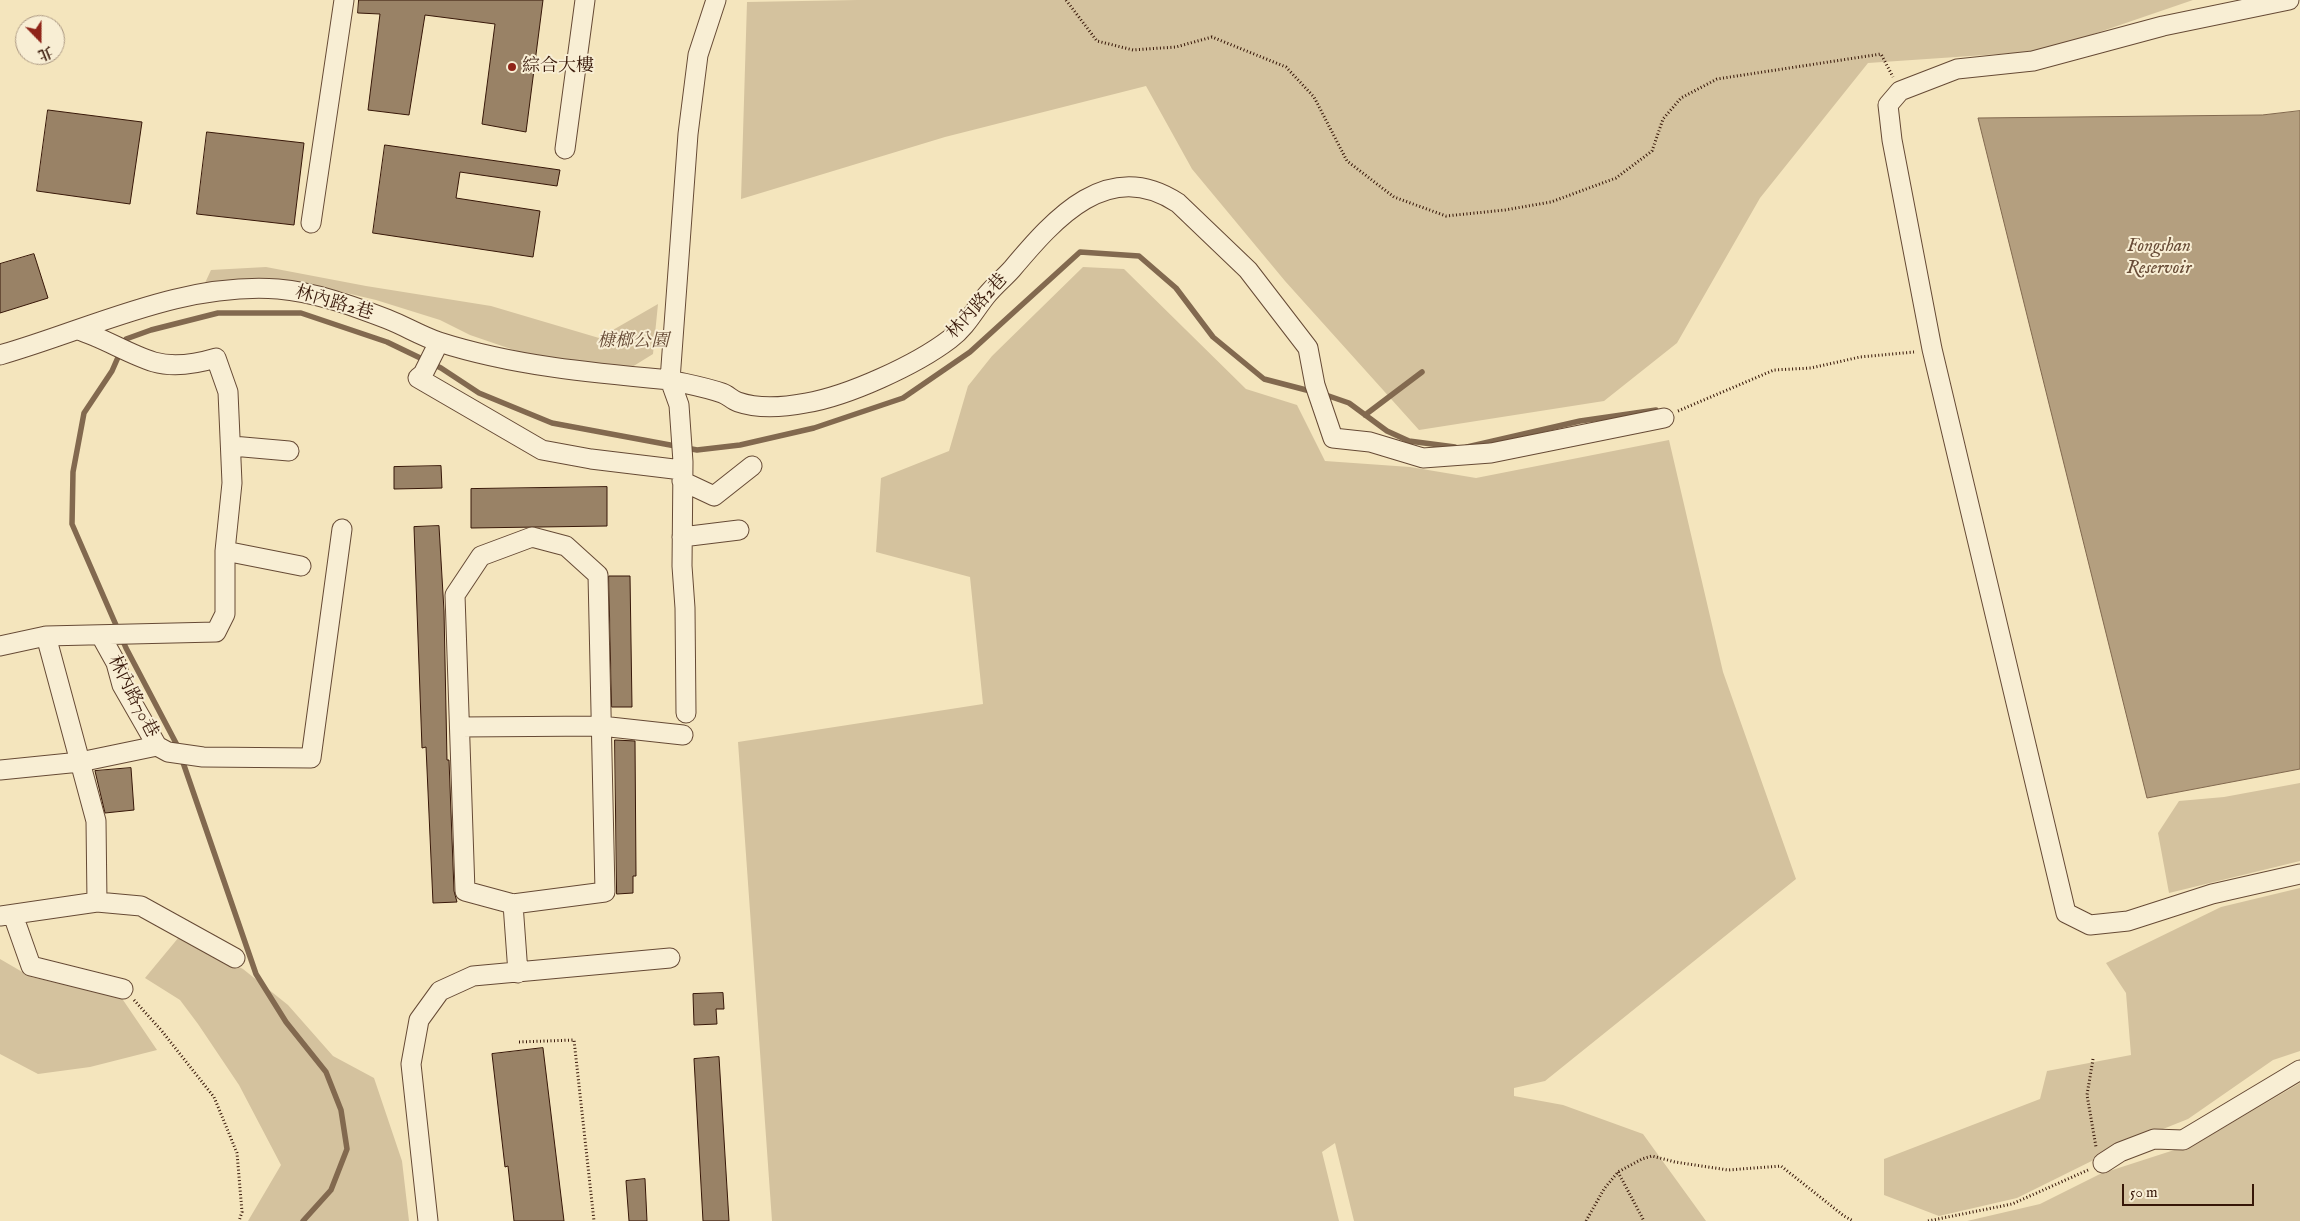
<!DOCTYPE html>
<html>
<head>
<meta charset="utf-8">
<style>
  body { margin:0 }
  #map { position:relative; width:2300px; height:1221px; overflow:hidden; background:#f4e5bd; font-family:"IM FELL English","Noto Serif TC",serif }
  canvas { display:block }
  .north { position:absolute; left:15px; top:15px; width:50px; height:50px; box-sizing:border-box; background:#f8eed4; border:1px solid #ab9882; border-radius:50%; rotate:158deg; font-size:14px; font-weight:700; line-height:20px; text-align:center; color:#371708 }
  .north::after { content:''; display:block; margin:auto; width:18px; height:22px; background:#8f2418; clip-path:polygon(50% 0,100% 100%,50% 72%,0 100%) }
  .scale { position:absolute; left:2122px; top:1184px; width:132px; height:22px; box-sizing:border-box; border:2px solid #371708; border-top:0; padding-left:6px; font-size:15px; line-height:18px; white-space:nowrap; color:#371708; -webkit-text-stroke:4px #f8eed4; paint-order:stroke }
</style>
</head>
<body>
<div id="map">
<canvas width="2300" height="1221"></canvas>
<div class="north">北</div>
<div class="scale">50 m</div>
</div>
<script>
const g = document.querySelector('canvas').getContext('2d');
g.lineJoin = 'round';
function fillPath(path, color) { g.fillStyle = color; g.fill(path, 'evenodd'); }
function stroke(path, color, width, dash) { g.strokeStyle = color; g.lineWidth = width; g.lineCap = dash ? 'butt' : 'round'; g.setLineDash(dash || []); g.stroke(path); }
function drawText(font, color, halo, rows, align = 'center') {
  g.font = font + ' "IM FELL English","Noto Serif TC",serif'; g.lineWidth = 4; g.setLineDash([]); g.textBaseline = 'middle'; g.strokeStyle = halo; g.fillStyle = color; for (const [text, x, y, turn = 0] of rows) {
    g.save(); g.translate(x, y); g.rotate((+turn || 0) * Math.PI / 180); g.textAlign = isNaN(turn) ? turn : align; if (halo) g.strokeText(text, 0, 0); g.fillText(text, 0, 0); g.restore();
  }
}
fillPath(new Path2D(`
  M857,0h1336l-149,51 -176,12 -108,135 -83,145 -73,58 -185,29 -134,-149 -93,-112 -46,-83 -201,51 -204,62 6,-197z
  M266,267l100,19 125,20 108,32 59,-34 -5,50 -21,13 -89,-7 -73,-25 -30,-15 -64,-20 -59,-14 -59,-6 -53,3 6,-13z
  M1083,267l41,2 122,120 51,16 28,56 85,6 66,11 193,-38 54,232 73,207 -251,202 -31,7v8l49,9 80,29 63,87h-352l-19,-78 -13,9 17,69h-567l-34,-479 245,-38 -13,-127 -94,-25 5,-74 68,-27 19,-65 24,-30z
  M2300,783v78l-131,32 -11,-60 21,-32 45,-4z
  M2300,888v163l-27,9 -85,59 -60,24 -111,55 -78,18 -55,-21v-36l156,-60 7,-28 84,-16 -5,-62 -20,-30 115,-56z
  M179,937l64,32 45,36 45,51 41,22 28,83 7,60h-161l33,-56 -42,-80 -41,-61 -18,-24 -35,-22z
  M0,959l31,18 90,20 36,53 -67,17 -52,7 -38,-20z
  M2300,1083v138h-333l73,-17 60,-30 99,-32z`), '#d4c29e');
const water = new Path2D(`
  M2300,111v658l-153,29 -169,-680 284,-3z`);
fillPath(water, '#b49f7f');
stroke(water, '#82694f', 1);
stroke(new Path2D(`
  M1323,394l26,9 38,28 22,10 46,6
  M1365,415l57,-43
  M1467,447l113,-26 76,-11
  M303,1221l28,-31 16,-41 -6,-39 -15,-38 -40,-50 -30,-48 -79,-229 -51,-97 -54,-124 1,-52 11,-59 28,-42 14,-32 25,-9 67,-17h83l86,29 54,26 38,25 73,30 145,27 43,-5 74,-17 89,-30 67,-46 110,-100 59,4 37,32 37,49 51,42 50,13`), '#82694f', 5.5);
const building = new Path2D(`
  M359,0h184l-17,132 -44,-8 13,-100 -70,-9 -16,100 -41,-5 12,-96 -22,-1z
  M48,110l94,12 -12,82 -93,-13z
  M207,132l97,11 -10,82 -97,-11z
  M385,145l175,25 -3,16 -97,-14 -4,26 84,13 -7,46 -160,-24z
  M34,254l14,44 -48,15v-49z
  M441,466l1,22 -48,1v-22z
  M607,487v39l-136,2v-39z
  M439,526l5,85 3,149h2l5,131 3,11 -24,1 -7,-156 -4,1 -8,-221z
  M609,576h21l2,131h-20z
  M615,740l20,1 1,135h-3v17l-16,1z
  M131,768l3,42 -29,3 -10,-42z
  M723,993l1,16h-8l1,15 -23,1 -1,-31z
  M543,1048l21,173h-50l-6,-55 -3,1 -13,-113z
  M719,1057l10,164h-26l-9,-162z
  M645,1179l2,42h-18l-3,-40z`);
fillPath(building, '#998266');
stroke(building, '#371708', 1);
const minor = new Path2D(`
  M2289,0l-126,26 -130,35 -76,8 -57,22 -12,14 4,35 40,209 134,564 24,12 38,-4 84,-27 88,-20
  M565,149l20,-149
  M311,223l33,-223
  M439,342l-16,32 -5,4 124,72 49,9 91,11
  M0,355c91,-26 181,-73 278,-66 37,3 75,17 109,30 18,7 34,17 52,23 75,24 154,31 231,38l18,-246 10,-79 18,-55
  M670,380c17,4 35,7 52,13 6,2 10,7 16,9 20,7 47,5 68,1 42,-7 110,-38 144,-64 16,-12 24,-28 36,-43 8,-10 18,-18 26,-27 43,-51 96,-112 166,-66l70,67 60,78 7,37 18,53 37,4 53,16 68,-5 173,-35
  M670,380l9,25 4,57 -1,104 3,42 1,105
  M232,446l57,5
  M682,481l32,15 38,-30
  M682,537l57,-7
  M225,551l76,15
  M46,636l50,185 1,81
  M101,636l15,27 6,22 35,61 11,6 35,5 108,1 31,-229
  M0,646l46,-10 170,-4 9,-18v-63l7,-68 -4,-91 -12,-34c-20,6 -41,10 -62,4 -26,-8 -50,-24 -76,-32
  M460,727l141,-1 82,9
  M0,770l80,-8 77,-16
  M513,904l-48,-13 -10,-296 26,-39 51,-19 34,9 32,29 7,317 -92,12 5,69
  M13,915l18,51 92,23
  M0,916l97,-14 44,4 94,52
  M2103,1163l17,-11 34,-13 29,1 117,-70
  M428,1221l-17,-157 8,-44 21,-29 33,-15 197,-18`);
stroke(minor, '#664a35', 21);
stroke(new Path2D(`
  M1066,0l31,41 36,9 43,-3 36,-10 74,30 28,30 33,64 47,36 52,19 59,-6 46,-8 65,-24 36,-27 11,-32 18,-21 36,-19 164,-25 12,23
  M1678,411l96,-41 37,-2 49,-11 54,-5
  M134,1000l27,30 53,67 23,56 5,59 -3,9
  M519,1042l55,-2 20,181
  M2093,1059l-6,36 9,52
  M1618,1172l26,49
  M1586,1221l18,-32 14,-17 24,-13 10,-3 23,6 53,8 53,-4 63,50 9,5
  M1928,1221l84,-17 76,-34`), '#371708', 3, [1, 2.5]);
stroke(minor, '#f8eed4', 19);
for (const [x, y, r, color] of [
  [512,67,5,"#8f2418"]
]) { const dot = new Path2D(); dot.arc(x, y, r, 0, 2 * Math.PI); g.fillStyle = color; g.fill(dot); stroke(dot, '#f8eed4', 2); }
drawText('18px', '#371708', '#f8eed4', [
  ["綜合大樓",522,67]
], 'left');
drawText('18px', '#371708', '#f8eed4', [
  ["林內路2巷",334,304,16],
  ["林內路2巷",978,307,-48],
  ["林內路70巷",132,697,63]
]);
drawText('italic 18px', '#664a35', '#f8eed4', [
  ["槺榔公園",633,342]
]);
drawText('italic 19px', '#694d38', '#f8eed4', [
  ["Fongshan",2159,247],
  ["Reservoir",2159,269]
]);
</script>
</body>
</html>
